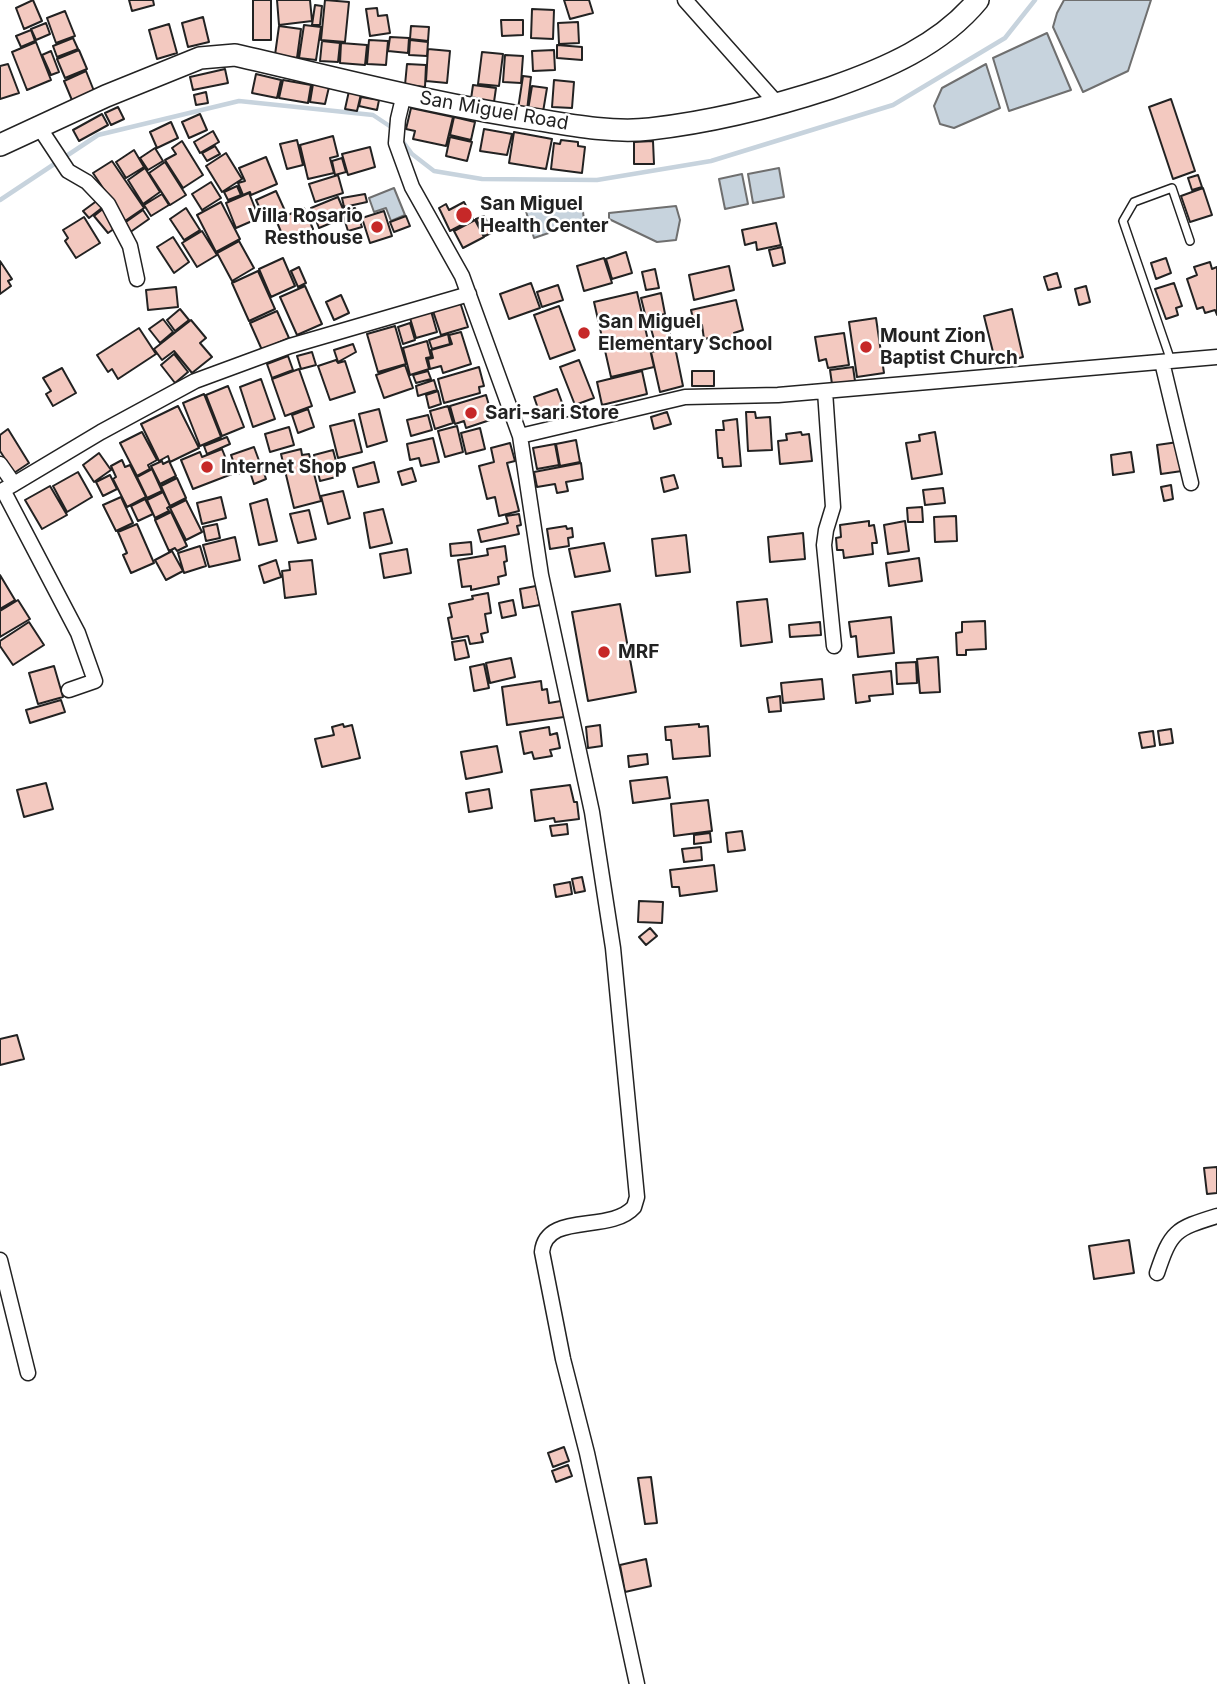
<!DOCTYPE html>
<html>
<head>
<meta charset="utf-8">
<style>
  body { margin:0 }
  canvas { display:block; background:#fff }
</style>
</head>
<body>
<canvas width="1217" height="1684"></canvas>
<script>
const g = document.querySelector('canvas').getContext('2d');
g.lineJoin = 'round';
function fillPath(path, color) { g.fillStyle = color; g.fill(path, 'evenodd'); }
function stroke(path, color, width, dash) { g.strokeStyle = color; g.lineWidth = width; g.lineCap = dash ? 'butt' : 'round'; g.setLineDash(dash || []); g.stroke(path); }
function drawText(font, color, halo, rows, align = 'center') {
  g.font = font + ' Inter,sans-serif'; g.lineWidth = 5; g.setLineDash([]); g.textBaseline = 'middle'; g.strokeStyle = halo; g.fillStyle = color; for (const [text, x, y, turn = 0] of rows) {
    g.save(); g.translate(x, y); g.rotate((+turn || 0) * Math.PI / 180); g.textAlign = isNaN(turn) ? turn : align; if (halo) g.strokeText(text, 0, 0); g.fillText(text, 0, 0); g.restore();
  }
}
const water = new Path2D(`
  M1064,0h87l-23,71 -45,21 -30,-65 4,-14z
  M1047,33l24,57 -62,21 -16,-53z
  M986,64l14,44 -46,20 -14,-4 -6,-18 8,-18z
  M779,168l5,29 -31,6 -5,-29z
  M742,174l6,30 -23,5 -6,-30z
  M394,188l11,27 -14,6 -5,-13 -12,4 -5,-14z
  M522,198l60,3 2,20 -50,17z
  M676,206l4,14 -4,20 -19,2 -48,-23v-6z`);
fillPath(water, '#c7d3dd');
stroke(water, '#6f6f6f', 2);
stroke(new Path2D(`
  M401,139l11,15 22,17 48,8 115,1 114,-19 182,-56 112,-67 30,-38
  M0,200l98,-65 141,-34 134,14 21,14`), '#c7d3dd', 4.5);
const building = new Path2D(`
  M33,0l9,21 -18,8 -8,-21z
  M129,0h24l1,5 -22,6z
  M253,0h18v40h-18z
  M277,0h33l2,21 -33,4z
  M325,0l24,2 -4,40 -24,-2z
  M564,0h25l4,13 -23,6z
  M315,5l7,1 -2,19h-8z
  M377,8l1,8 9,-1 3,18 -20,3 -4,-27z
  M532,9l22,1 -1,29 -22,-1z
  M65,11l10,25 -19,7 -9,-25z
  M203,17l6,25 -21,5 -6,-24z
  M501,20h22v15l-21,1z
  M578,22l1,21 -20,1 -1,-21z
  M46,23l4,11 -14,6 -5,-11z
  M169,24l8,29 -20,6 -8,-29z
  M304,25l17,2 -5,33 -17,-2z
  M279,26l22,3 -4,29 -22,-3z
  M411,26l18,1 -1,14 -18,-2z
  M31,30l4,11 -14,6 -5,-11z
  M390,37l19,1 -1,15 -20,-2z
  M73,38l5,11 -21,8 -4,-11z
  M369,40l19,1 -2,24 -19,-1z
  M410,40l18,2 -1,14 -18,-1z
  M322,41l18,2 -2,19 -18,-1z
  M36,42l15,38 -24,10 -15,-38z
  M341,43l26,2 -2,20 -25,-2z
  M557,45l25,2v13l-25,-2z
  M428,49l22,2 -3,32 -21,-2z
  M79,50l8,19 -22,9 -8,-19z
  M554,50l1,20 -22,1 -1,-20z
  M51,51l8,21 -8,3 -9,-20z
  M482,52l21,2 -4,32 -21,-2z
  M505,55l18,1 -2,27 -18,-1z
  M8,64l11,29 -19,6v-33z
  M407,64l19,1 -1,22 -20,-2z
  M225,69l3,14 -35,7 -3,-13z
  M86,71l10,25 -22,9 -10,-24z
  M256,74l25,6 -4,18 -25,-5z
  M523,76l8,1 -4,33 -9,-1z
  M283,80l28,5 -3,18 -29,-5z
  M554,80l20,2 -2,26 -20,-1z
  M313,84l16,3 -4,17 -15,-2z
  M473,85l23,3 -2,14 -23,-3z
  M532,86l15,2 -4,24 -15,-2z
  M349,91l12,3 -4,17 -12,-2z
  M206,92l2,11 -12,2 -2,-10z
  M361,97l18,3 -2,10 -18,-4z
  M1171,99l24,72 -22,8 -24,-72z
  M118,107l6,12 -13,6 -6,-12z
  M411,108l42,9 -7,29 -33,-7 2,-8 -9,-2z
  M102,114l6,11 -29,16 -6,-11z
  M200,114l7,16 -18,8 -7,-16z
  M454,117l21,5 -4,18 -21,-5z
  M171,122l7,16 -21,10 -7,-16z
  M484,129l28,5 -5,21 -27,-4z
  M213,131l6,11 -19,11 -6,-11z
  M514,132l38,7 -6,30 -37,-6z
  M333,136l5,20 -8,2 4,15 -26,6 -8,-34z
  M450,137l22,5 -5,19 -21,-5z
  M297,140l6,25 -16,4 -7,-25z
  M561,140l17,2v4l7,1 -3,26 -31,-4 3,-26 6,1z
  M182,141l21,34 -20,13 -18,-28 11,-6 -4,-6z
  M653,141l1,23h-20v-22z
  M215,146l5,8 -13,7 -5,-8z
  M370,147l5,20 -27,8 -6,-21z
  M155,148l8,13 -15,9 -8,-12z
  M134,150l10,17 -18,11 -10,-16z
  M226,153l16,26 -20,13 -16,-26z
  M266,157l11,27 -26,11 -1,-3 -7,3 -5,-12 7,-2 -6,-13z
  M342,158l4,14 -11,3 -3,-14z
  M112,161l32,47 -19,13 -32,-48z
  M165,162l21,33 -16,10 -21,-32z
  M145,168l15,24 -17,12 -15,-24z
  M338,175l5,18 -28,9 -6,-18z
  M1198,175l4,12 -10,3 -4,-12z
  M211,182l10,16 -19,12 -10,-16z
  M237,186l4,9 -13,5 -4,-8z
  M1203,188l9,27 -22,7 -9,-26z
  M276,191l10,22 -20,9 -10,-22z
  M249,193l10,25 -23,10 -10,-25z
  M162,194l7,11 -18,11 -7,-11z
  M365,194l2,8 -23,5 -2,-9z
  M102,197l5,7 -18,14 -6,-7z
  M338,197l5,12 -3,2 3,7 -24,10 -8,-20z
  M221,202l19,37 -24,13 -19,-37z
  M464,202l9,17 -23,12 -11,-23 7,-4 3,6z
  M104,208l14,18 -10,7 -14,-17z
  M186,208l14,22 -16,10 -14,-21z
  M304,208l9,21 -28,12 -9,-21z
  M355,208l7,19 -14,4 -6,-19z
  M143,210l6,9 -20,14 -6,-9z
  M384,211l8,25 -22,7 -8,-25z
  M406,216l4,10 -16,6 -4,-10z
  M484,216l9,16 -8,4 -9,-17z
  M84,217l16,26 -24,15 -11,-17 3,-3 -5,-8z
  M475,220l9,17 -21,11 -9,-17z
  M776,223l5,22 -24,5 -1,-8 -11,3 -3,-15z
  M202,231l15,24 -20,12 -15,-24z
  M173,237l16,25 -15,11 -17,-26z
  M239,241l15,27 -22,13 -15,-28z
  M782,247l3,16 -12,3 -4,-16z
  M626,252l6,21 -20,6 -6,-20z
  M283,258l12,28 -24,11 -12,-28z
  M604,258l8,25 -28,8 -7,-25z
  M1166,258l5,15 -15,6 -5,-16z
  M0,261l12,18 -4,2 3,5 -11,8z
  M1210,262l2,7 5,-2v48l-2,-5 -10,3 -2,-6 -6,2 -10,-30 10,-4 -3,-8z
  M729,266l5,24 -40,10 -5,-25z
  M299,267l7,16 -8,4 -7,-16z
  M655,269l4,19 -13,2 -4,-18z
  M258,271l17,38 -26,12 -17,-38z
  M1057,273l4,14 -13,3 -4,-13z
  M531,283l9,25 -31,11 -9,-25z
  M1174,283l8,23 -6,2 2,7 -12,4 -11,-30z
  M558,285l5,15 -21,7 -5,-15z
  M305,286l17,38 -25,11 -17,-38z
  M1086,286l4,16 -11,3 -4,-16z
  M176,287l2,20 -30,3 -2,-20z
  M637,292l17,75 -43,10 -17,-75z
  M661,293l4,21 -19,4 -5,-20z
  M341,295l8,18 -15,7 -8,-18z
  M736,300l7,30 -9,3 1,8 -19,4 -1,-8 -11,2 -2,-14 -7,2 -4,-17z
  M460,302l8,25 -27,8 -8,-24z
  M559,306l16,44 -25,9 -16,-44z
  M180,309l9,11 -14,11 -8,-11z
  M1012,309l11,48 -27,7 -12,-48z
  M277,311l12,27 -27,12 -12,-27z
  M431,311l6,21 -21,6 -6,-20z
  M876,318l8,55 -27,4 -8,-55z
  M163,319l10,13 -13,11 -11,-14z
  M191,320l15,18 -6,5 12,14 -20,16 -18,-22 -12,9 -8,-11z
  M667,321l4,17 -16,5 -5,-18z
  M410,323l5,17 -12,4 -5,-17z
  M395,326l11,38 -28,8 -11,-38z
  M139,328l17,26 -38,25 -6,-10 -4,3 -11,-17z
  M461,332l10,32 -28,9 -2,-7 -11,3 -2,-10 5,-1 -2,-8 21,-6 -3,-9z
  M844,333l5,32 -21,3 -2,-9 -7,2 -4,-24z
  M448,334l2,10 -18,5 -3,-9z
  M427,341l4,16 -5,1 3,11 -19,6 -7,-27z
  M353,344l3,8 -18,10 -4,-12z
  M675,347l8,39 -23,6 -9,-40z
  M312,352l4,13 -15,4 -4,-13z
  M174,354l14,18 -13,11 -14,-18z
  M288,356l5,14 -21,8 -5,-14z
  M336,360l2,3 7,-2 10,31 -25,8 -12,-34z
  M579,360l15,38 -19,7 -15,-38z
  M405,365l8,23 -29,10 -8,-23z
  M479,367l5,19 -5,1 1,6 -36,10 -6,-24z
  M853,367l2,14 -23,3 -2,-14z
  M62,368l14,25 -23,13 -7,-12 5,-3 -8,-13z
  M299,369l13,37 -27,10 -13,-37z
  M428,371l3,8 -15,4 -3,-8z
  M642,371l5,23 -45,11 -5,-23z
  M692,371h22v15h-22z
  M261,379l14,40 -22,8 -13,-40z
  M434,380l3,10 -19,6 -2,-10z
  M228,386l16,41 -22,9 -16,-41z
  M557,389l7,19 -23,9 -7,-20z
  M438,391l3,13 -12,4 -3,-13z
  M204,394l17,43 -21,9 -17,-43z
  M486,395l7,24 -27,9 -2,-7 -9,3 -5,-18z
  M178,406l21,42 -29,14 -2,-6 -9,5 -18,-37z
  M448,406l5,17 -18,6 -5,-18z
  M308,409l6,18 -16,6 -6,-18z
  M379,409l8,32 -20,6 -8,-33z
  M667,412l4,12 -17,5 -3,-12z
  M746,412h9l1,6 14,-1 2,33 -24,1z
  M428,415l4,15 -21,6 -4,-16z
  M737,419l4,47 -18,1 -1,-9h-4l-2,-28h8l-1,-9z
  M354,420l8,32 -24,6 -8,-32z
  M457,426l6,26 -18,5 -7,-26z
  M289,427l5,18 -24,7 -5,-18z
  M480,428l5,21 -19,5 -5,-21z
  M8,429l21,34 -15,10 -14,-22v-16z
  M142,432l15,28 -9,5 2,4 -13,7 -17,-33z
  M801,432l1,3 7,-1 3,27 -32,3 -2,-23 9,-1 -1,-6z
  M935,432l7,42 -30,5 -6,-36 14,-2 -1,-6z
  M227,437l3,7 -23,10 -3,-8z
  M433,438l6,24 -18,4 -2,-8 -9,2 -3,-16z
  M576,440l4,22 -20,4 -4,-22z
  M1178,442l4,29 -21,3 -4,-29z
  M510,443l5,18 -8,2 12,48 -20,5 -4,-19 -8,2 -8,-33 15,-4 -3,-14z
  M555,444l4,21 -22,4 -4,-21z
  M254,447l7,19 -23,8 -7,-19z
  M222,449l10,25 -39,15 -12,-29 19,-8 2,5z
  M301,449l1,6 7,-1 12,47 -27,7 -13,-54z
  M333,450l7,26 -20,5 -6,-26z
  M1131,452l3,20 -21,3 -2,-20z
  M99,453l12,17 -17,12 -11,-17z
  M122,460l3,7 5,-2 16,32 -19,10 -14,-28 3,-2 -5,-11z
  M162,461l1,3 6,-3 7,15 -16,8 -9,-18z
  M374,462l5,20 -21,5 -5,-19z
  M581,463l2,16 -17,3 2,9 -11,2 -2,-9 -18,3 -3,-15z
  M262,467l4,12 -12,5 -4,-12z
  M412,468l4,13 -14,4 -4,-13z
  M152,469l10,22 -15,7 -10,-21z
  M78,472l14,25 -25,15 -14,-26z
  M110,475l7,14 -14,7 -7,-14z
  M674,475l4,13 -14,4 -3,-14z
  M177,478l9,20 -16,8 -9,-20z
  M1171,485l2,14 -9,2 -3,-14z
  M50,486l17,29 -25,14 -17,-29z
  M943,488l2,15 -20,2 -2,-15z
  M343,491l7,27 -22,6 -7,-28z
  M163,492l7,14 -3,2 2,3 -14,7 -8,-18z
  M121,497l12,26 -17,8 -13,-26z
  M221,497l5,21 -24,6 -5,-21z
  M145,499l8,15 -15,7 -7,-15z
  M267,499l10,42 -18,4 -9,-41z
  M186,500l16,32 -16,8 -16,-32z
  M922,507l1,15h-15l-1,-14z
  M383,509l9,34 -22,5 -6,-35z
  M309,510l7,29 -18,4 -8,-29z
  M171,512l16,34 -10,5 -2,-3 -6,3 -14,-31z
  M519,514l2,11 -4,1 2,8 -38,8 -3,-12 30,-7 -2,-7z
  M956,516l1,25 -22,1 -1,-25z
  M869,521v5l5,-1 3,18h-5l1,11 -29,4 -1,-8h-6l-1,-12 5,-1 -1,-12z
  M905,521l4,30 -21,3 -4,-29z
  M137,524l17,39 -23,10 -8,-18 4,-2 -9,-21z
  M217,524l3,14 -14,3 -3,-14z
  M566,526l1,3 5,-1 1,9 -5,1 1,8 -19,3 -3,-20z
  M803,533l2,26 -35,3 -2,-25z
  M686,535l4,37 -34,4 -4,-37z
  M235,537l5,23 -31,7 -6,-22z
  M471,542l1,12 -21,2 -1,-12z
  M604,543l6,28 -35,6 -6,-28z
  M200,546l6,20 -22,7 -6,-20z
  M505,546l2,15 -3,1 2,13 -8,2 1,7 -28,6v-4l-9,1 -4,-27 30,-5 -1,-6z
  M407,549l4,24 -27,5 -4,-24z
  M172,551l11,20 -17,9 -11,-20z
  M919,558l3,23 -33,5 -3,-23z
  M276,560l5,17 -17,6 -5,-17z
  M312,560l4,34 -31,4 -3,-27 8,-1 -1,-8z
  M0,575l15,25 -15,9z
  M536,586l4,19 -17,3 -3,-19z
  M488,593l3,20 -6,1 3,18 -7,2 2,8 -13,2 -2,-8 -16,3 -4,-21 4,-1 -3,-13 24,-5 -1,-3z
  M767,599l5,43 -31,4 -4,-44z
  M18,600l12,19 -30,18v-26z
  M513,600l3,15 -14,3 -3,-15z
  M620,604l16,88 -48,9 -16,-89z
  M891,617l3,36 -36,4 -2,-21 -5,1 -2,-15z
  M985,621l1,28 -20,1v5h-9l-1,-22 6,-1v-10z
  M29,622l15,23 -31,20 -13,-19v-5z
  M820,622l1,13 -31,2 -1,-12z
  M465,640l4,17 -14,3 -3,-18z
  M938,657l2,35 -20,1 -3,-34z
  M511,658l4,19 -25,6 -4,-20z
  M916,662l1,21 -20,1 -1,-21z
  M484,664l5,24 -15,3 -4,-24z
  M54,666l9,31 -25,7 -9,-31z
  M891,671l2,23 -24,2 1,5 -14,2 -3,-28z
  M822,679l2,20 -41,4 -2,-20z
  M541,681l1,9 5,-1 2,14 12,-2 3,16 -57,8 -5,-38z
  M780,696l1,15 -12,1 -2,-14z
  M61,700l4,12 -35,11 -4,-13z
  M343,724l1,3 8,-2 8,33 -38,9 -7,-28 19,-4 -2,-8z
  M699,724v3l9,-1 2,30 -37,3 -2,-19h-5l-1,-13z
  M600,725l2,21 -14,2 -2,-21z
  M549,727l1,8 7,-2 3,15 -10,2 2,6 -18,3 -2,-7 -8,2 -4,-22z
  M1171,729l2,14 -13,2 -2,-14z
  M1153,731l2,15 -13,2 -3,-15z
  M497,746l5,26 -36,7 -5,-27z
  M647,754l1,10 -19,3 -1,-11z
  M667,777l3,21 -37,5 -3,-22z
  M46,783l7,26 -29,8 -7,-27z
  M570,785l4,17h3l2,17 -24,3 -1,-4 -19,3 -4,-31z
  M489,789l3,19 -23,4 -3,-19z
  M708,800l4,31 -38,5 -3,-32z
  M567,824l1,10 -16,2 -2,-10z
  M742,831l3,19 -17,2 -2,-19z
  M710,833l1,9 -17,2v-9z
  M701,847l1,13 -18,2 -2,-13z
  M714,865l3,26 -37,5 -1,-9h-7l-2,-17z
  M582,877l3,14 -10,2 -3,-14z
  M570,882l2,12 -16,3 -2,-12z
  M639,901l24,1 -1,21 -24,-1z
  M650,928l7,8 -11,9 -7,-8z
  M17,1035l7,24 -24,6v-26z
  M1217,1167v26l-10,1 -3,-26z
  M1129,1240l5,33 -40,6 -5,-33z
  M564,1447l5,14 -16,6 -5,-14z
  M568,1465l4,11 -16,6 -4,-11z
  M651,1477l6,46 -12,1 -7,-46z
  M646,1559l5,27 -26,6 -5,-27z`);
fillPath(building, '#f3c9c0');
stroke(building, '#222', 2);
const lane = new Path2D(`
  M1171,361l-48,-140 11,-19 38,-14 18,53`);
const street = new Path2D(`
  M685,0l88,99
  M404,94l-6,25 -2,24 16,44 50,89 58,160 165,-39 93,-2 439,-38
  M39,127l29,44 19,11 21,22 22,42 7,33
  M1162,362l29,121
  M825,391l8,116 -7,23 -2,15 10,101
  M520,436l21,139 51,237 21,136 24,249 -3,10c-24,27 -88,4 -92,45l21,107 24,94 50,231
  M0,464l14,20 87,-52 94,-51 95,-35 179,-52
  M14,484l-11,6 75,143 17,48 -26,9
  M0,1260l28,113
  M1157,1273c14,-42 18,-44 60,-57`);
const secondary = new Path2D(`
  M0,145l106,-49 94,-38 35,-3c101,23 202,50 305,65 35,6 74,13 110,9 61,-7 122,-22 180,-41 55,-19 111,-43 148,-88`);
stroke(lane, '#222', 10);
stroke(street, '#222', 17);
stroke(secondary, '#222', 24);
stroke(lane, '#fff', 7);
stroke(street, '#fff', 14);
stroke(secondary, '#fff', 21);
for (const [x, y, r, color] of [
  [464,215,9,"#c62828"],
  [377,227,7,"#c62828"],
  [584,333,7,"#c62828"],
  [866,347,7,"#c62828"],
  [471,413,7,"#c62828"],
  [207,467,7,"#c62828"],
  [604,652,7,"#c62828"]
]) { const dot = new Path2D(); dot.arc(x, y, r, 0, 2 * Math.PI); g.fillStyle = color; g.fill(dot); stroke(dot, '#fff', 2.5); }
drawText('19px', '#222', '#fff', [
  ["San Miguel Road",494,111,10]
]);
drawText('bold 19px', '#222', '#fff', [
  ["San Miguel",480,204],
  ["Health Center",480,226],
  ["Villa Rosario",363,216,"right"],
  ["Resthouse",363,238,"right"],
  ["San Miguel",598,322],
  ["Elementary School",598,344],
  ["Mount Zion",880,336],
  ["Baptist Church",880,358],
  ["Sari-sari Store",485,413],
  ["Internet Shop",221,467],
  ["MRF",618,652]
], 'left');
</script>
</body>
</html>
